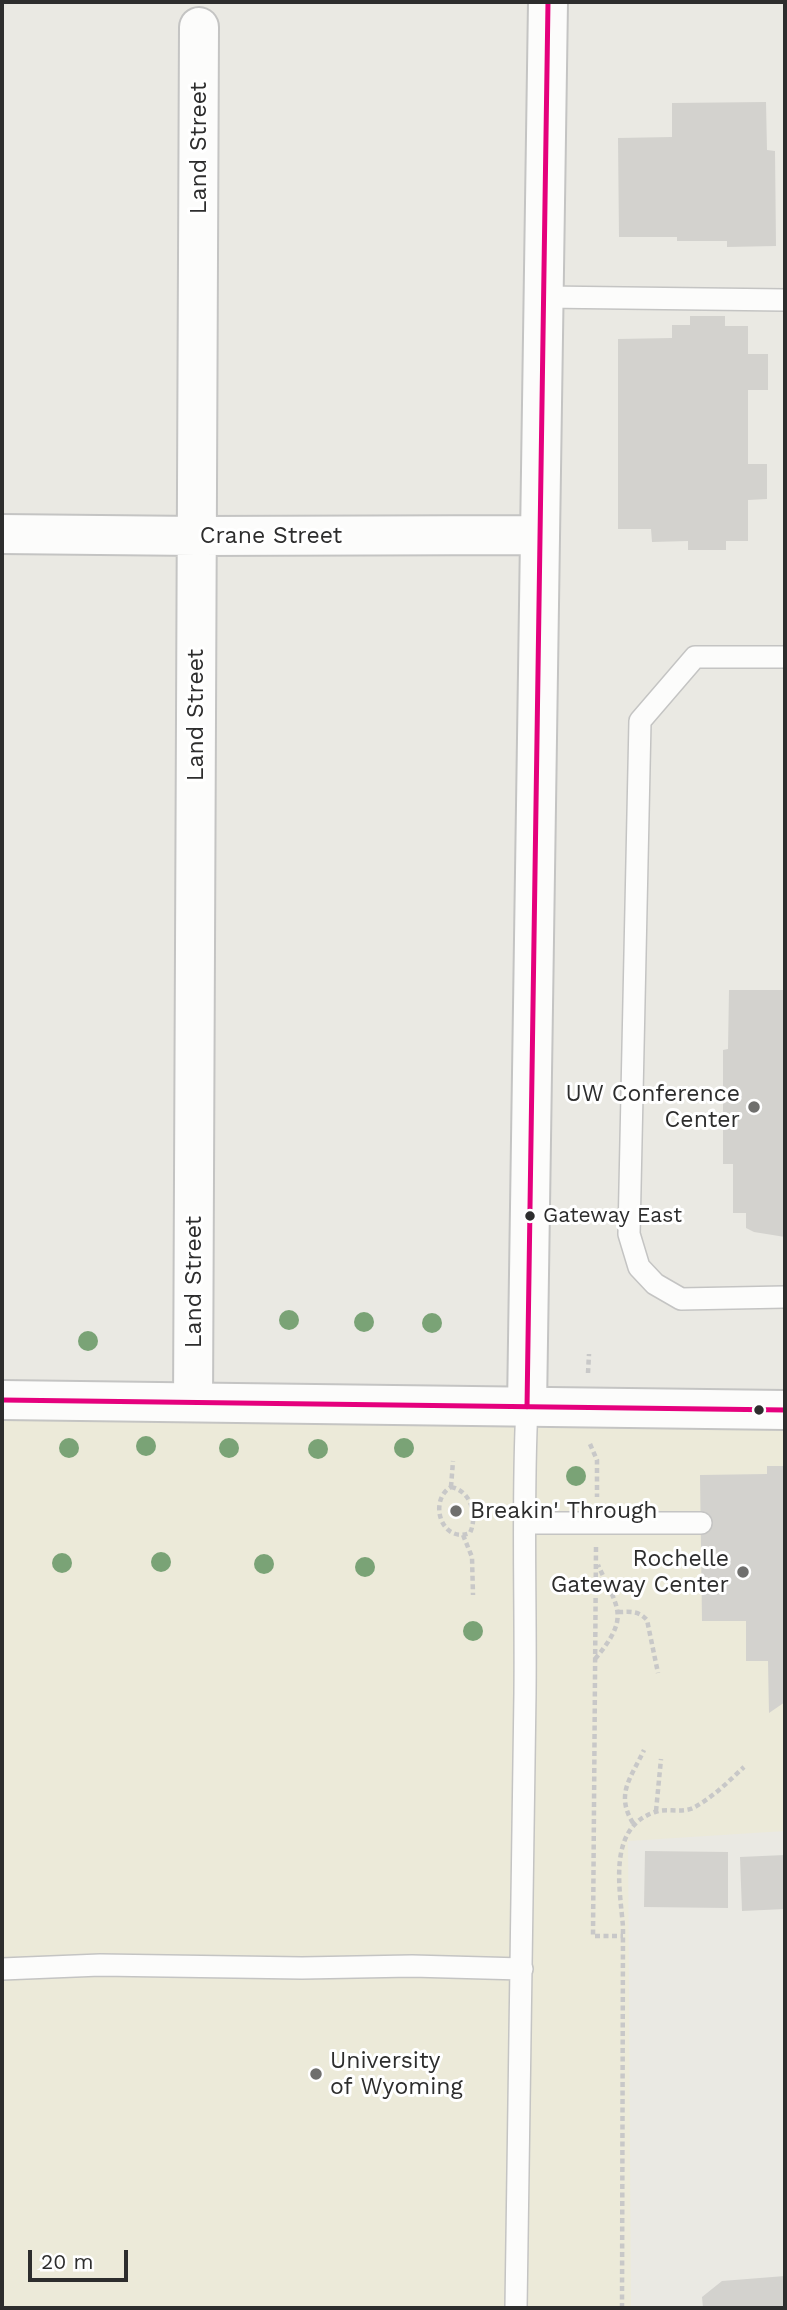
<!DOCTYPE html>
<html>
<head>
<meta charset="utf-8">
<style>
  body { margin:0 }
  #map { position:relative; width:787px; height:2310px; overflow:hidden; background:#eae9e3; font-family:"Work Sans",sans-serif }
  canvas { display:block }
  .frame { position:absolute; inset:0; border:4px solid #2d2d2d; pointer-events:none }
  .scale { position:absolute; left:28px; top:2250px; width:100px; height:32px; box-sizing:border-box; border:4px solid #2d2d2d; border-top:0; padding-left:9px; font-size:21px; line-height:24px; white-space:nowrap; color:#2d2d2d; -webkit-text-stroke:5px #fff; paint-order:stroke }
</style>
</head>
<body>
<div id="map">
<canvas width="787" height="2310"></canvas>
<div class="frame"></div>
<div class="scale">20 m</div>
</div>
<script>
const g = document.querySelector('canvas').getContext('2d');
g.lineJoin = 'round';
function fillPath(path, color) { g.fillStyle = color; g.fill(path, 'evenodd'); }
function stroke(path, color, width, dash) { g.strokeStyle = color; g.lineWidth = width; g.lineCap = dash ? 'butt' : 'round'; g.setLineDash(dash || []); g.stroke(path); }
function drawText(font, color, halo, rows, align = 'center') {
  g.font = font + ' "Work Sans",sans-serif'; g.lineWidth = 6; g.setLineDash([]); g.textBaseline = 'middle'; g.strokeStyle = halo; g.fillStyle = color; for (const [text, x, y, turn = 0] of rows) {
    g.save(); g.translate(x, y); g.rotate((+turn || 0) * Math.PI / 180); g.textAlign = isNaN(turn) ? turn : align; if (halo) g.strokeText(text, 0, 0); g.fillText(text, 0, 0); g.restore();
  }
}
fillPath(new Path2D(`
  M2,1400l783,10v421l-157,10 3,467h-629z`), '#ecead9');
fillPath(new Path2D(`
  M766,102l1,48 8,1 1,95 -49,1v-6h-50v-4h-58l-1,-99 54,-1v-34z
  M690,316h35v10h23v28h20v36h-20v74h19v35l-19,1v41h-22v9h-38v-9l-36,1 -1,-13h-33v-190l54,-1v-13h18z
  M729,990h56v247l-31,-5 -8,-4v-15h-13v-49h-10v-114l5,-1z
  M767,1466h18v236l-16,11 -1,-52h-22v-40h-44l-2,-146 67,-1z
  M645,1851l83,1v56l-84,-1z
  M785,1855v54l-43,2 -2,-54z
  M785,2276v32h-82l-1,-11 20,-16z`), '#d3d2ce');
const lane = new Path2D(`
  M544,297l241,3
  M785,657h-90l-55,64 -11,513 10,33 16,17 26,15 104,-2
  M525,1523h176
  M2,1969l98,-4 202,3 110,-2 110,3
  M516,2308c4,-205 7,-410 9,-615 1,-95 -3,-191 2,-286`);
const street = new Path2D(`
  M2,534l195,2 343,-1
  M193,1402l6,-1375
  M527,1407l21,-1405`);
const secondary = new Path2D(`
  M2,1400l783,10`);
stroke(lane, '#c4c4c3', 24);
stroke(street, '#c4c4c3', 42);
stroke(secondary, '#c4c4c3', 42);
stroke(new Path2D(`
  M588,1373l1,-19
  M590,1444l7,16v37
  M451,1487c20,4 27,28 19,46 -29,11 -42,-33 -19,-46z
  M451,1487l2,-26
  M463,1535l9,22 1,38
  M596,1547l-3,389h30
  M618,1612c12,0 20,-2 29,8l11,53
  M595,1659c36,-43 23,-50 3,-94
  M656,1811l5,-52
  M633,1823c-18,-29 -2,-45 11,-73
  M622,2308l1,-381c-3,-39 -16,-99 32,-115 12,-4 27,1 38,-4 19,-10 35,-26 51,-41`), '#c8c8c8', 4.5, [5, 3.5]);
stroke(lane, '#fcfcfb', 21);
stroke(street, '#fcfcfb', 38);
stroke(secondary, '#fcfcfb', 38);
stroke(new Path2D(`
  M2,1400l783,10
  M527,1407l21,-1405`), '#e5007d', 5);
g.fillStyle = '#7aa376';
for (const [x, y] of [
  [289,1320],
  [364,1322],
  [432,1323],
  [88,1341],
  [146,1446],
  [69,1448],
  [229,1448],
  [404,1448],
  [318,1449],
  [576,1476],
  [161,1562],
  [62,1563],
  [264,1564],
  [365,1567],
  [473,1631]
]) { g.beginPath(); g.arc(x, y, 10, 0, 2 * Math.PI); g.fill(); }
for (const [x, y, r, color] of [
  [754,1107,7,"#6f6f6d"],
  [530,1216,6,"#2d2d2d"],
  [759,1410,6,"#2d2d2d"],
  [456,1511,7,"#6f6f6d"],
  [743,1572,7,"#6f6f6d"],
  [316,2074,7,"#6f6f6d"]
]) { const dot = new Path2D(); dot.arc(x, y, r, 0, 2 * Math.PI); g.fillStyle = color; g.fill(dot); stroke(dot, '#fff', 2.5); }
drawText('21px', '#2d2d2d', '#fff', [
  ["Gateway East",543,1216]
], 'left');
drawText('23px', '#2d2d2d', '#fff', [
  ["Land Street",199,148,-90],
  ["Crane Street",271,536],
  ["Land Street",196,715,-90],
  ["Land Street",194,1282,-90]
]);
drawText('23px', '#2d2d2d', '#fff', [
  ["UW Conference",740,1094],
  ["Center",740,1120],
  ["Breakin' Through",470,1511,"left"],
  ["Rochelle",729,1559],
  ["Gateway Center",729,1585],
  ["University",330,2061,"left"],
  ["of Wyoming",330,2087,"left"]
], 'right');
</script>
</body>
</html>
